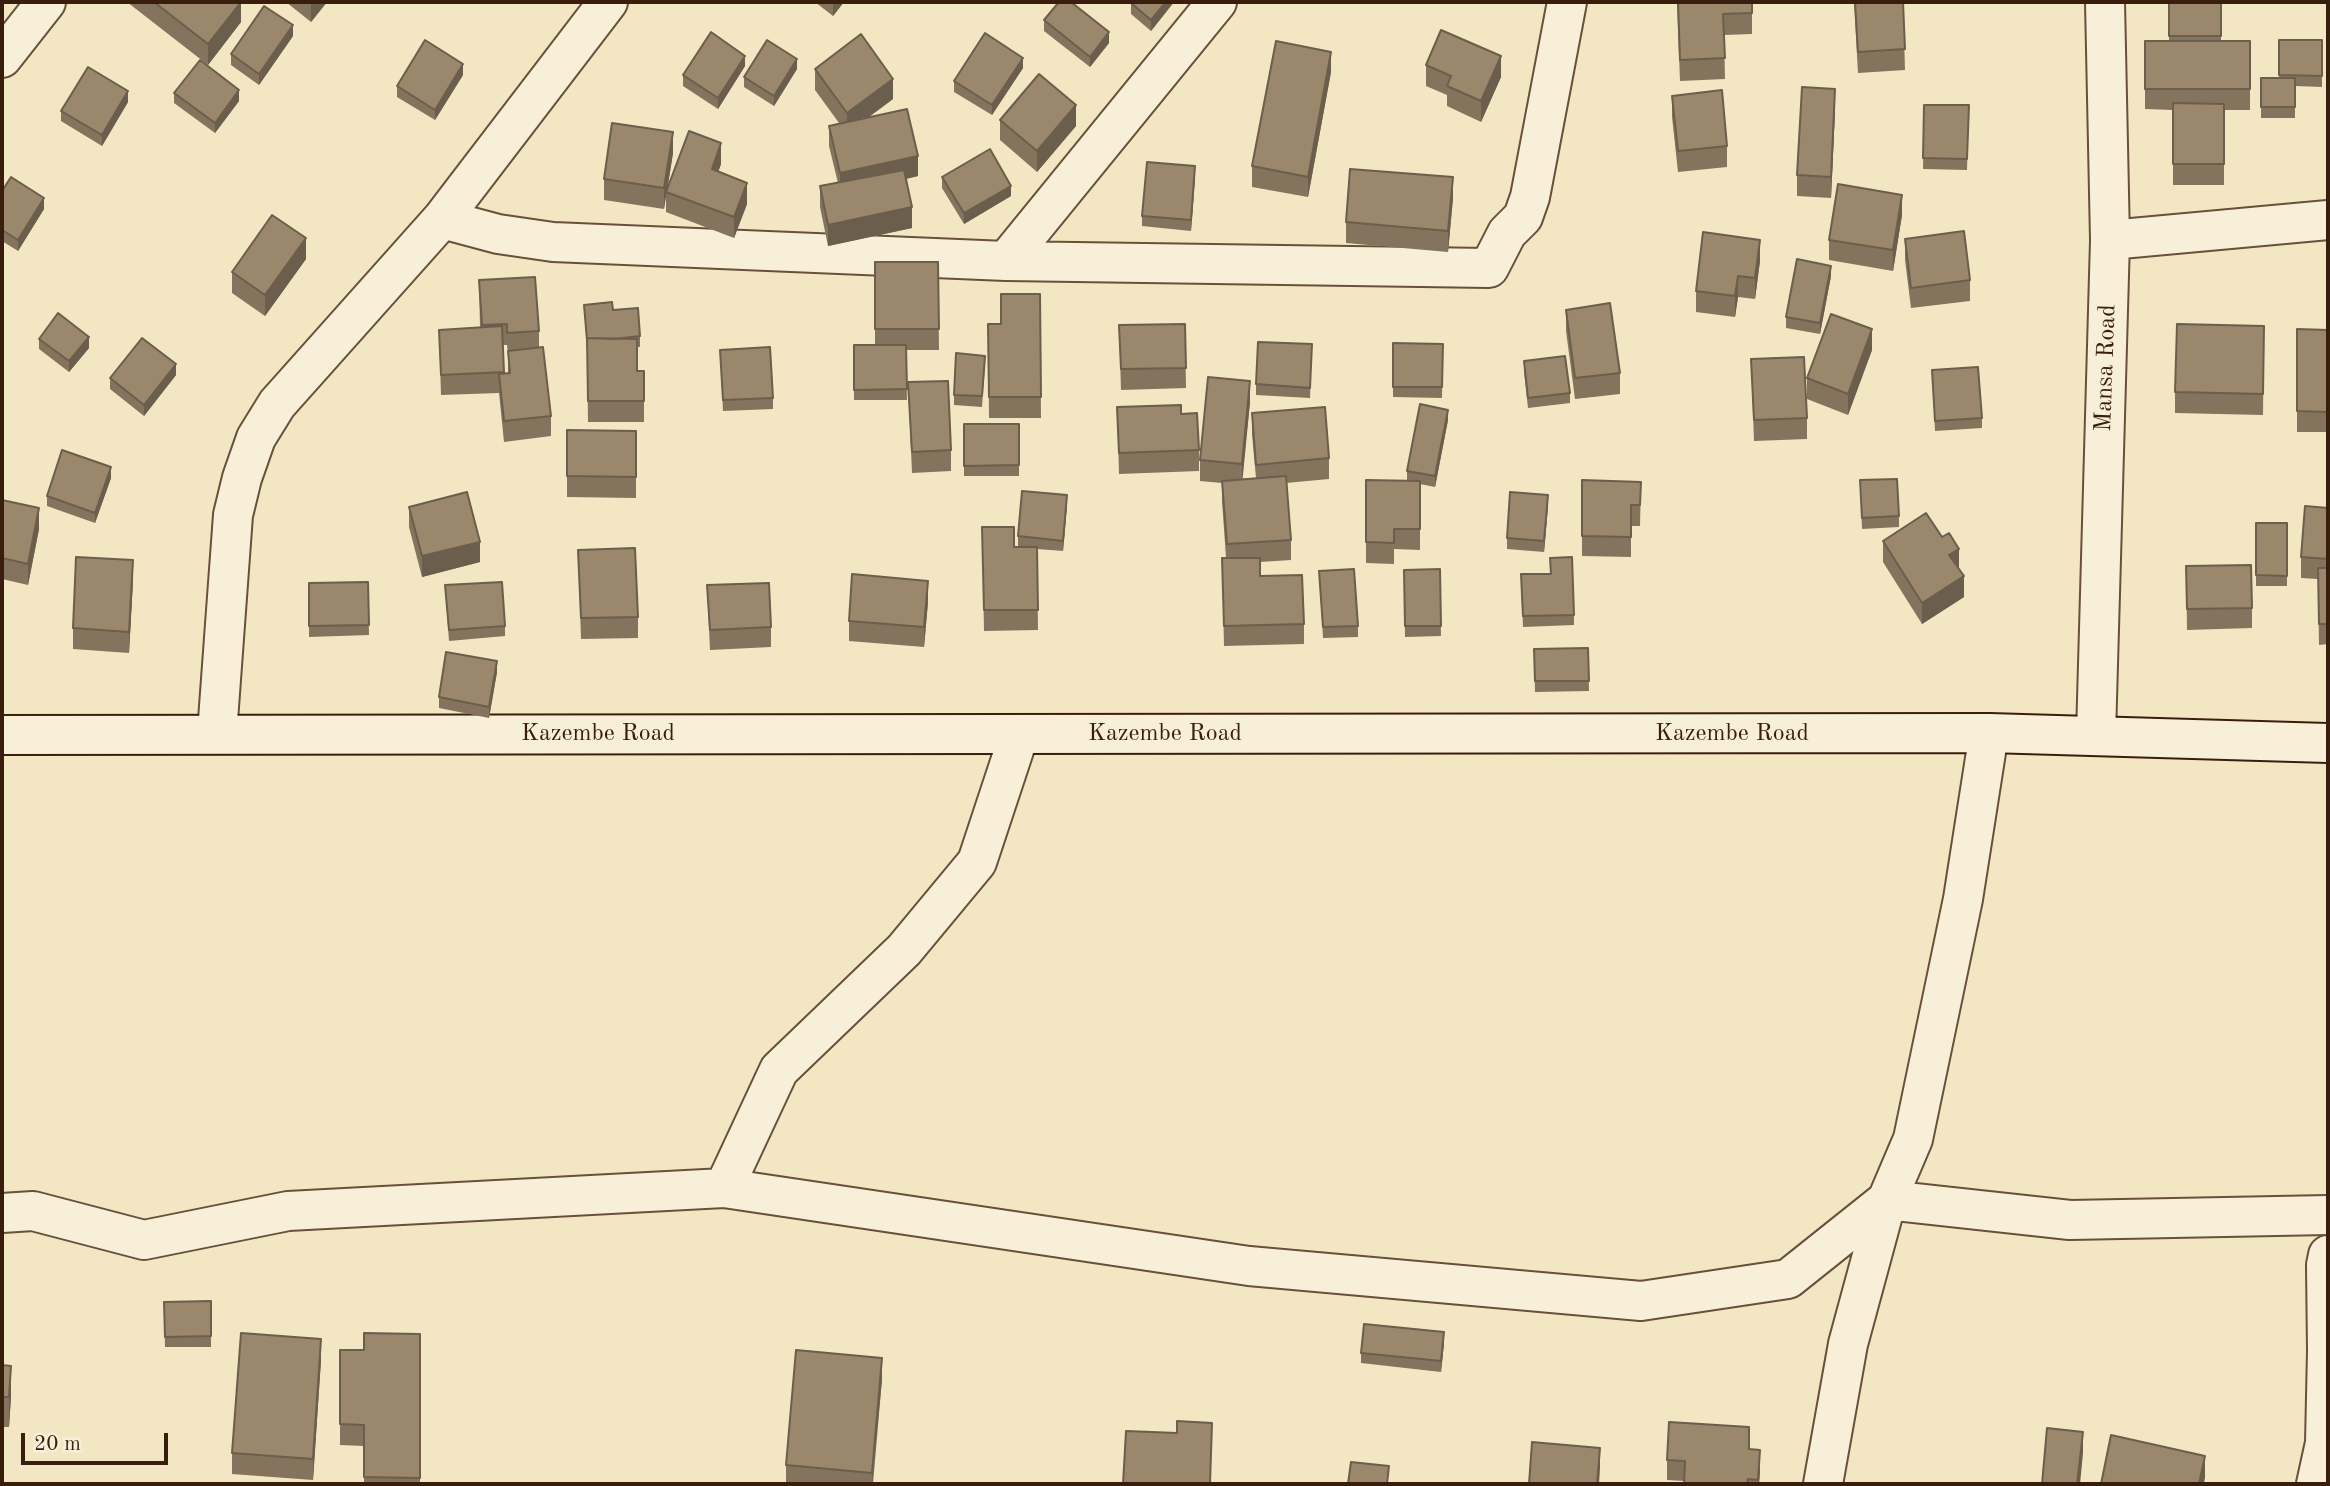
<!DOCTYPE html>
<html>
<head>
<meta charset="utf-8">
<style>
  body { margin:0 }
  #map { position:relative; width:2330px; height:1486px; overflow:hidden; background:#f3e7c3; font-family:"Old Standard TT",serif }
  canvas { display:block }
  .frame { position:absolute; inset:0; border:4px solid #3a1e0d; pointer-events:none }
  .scale { position:absolute; left:21px; top:1433px; width:147px; height:32px; box-sizing:border-box; border:4px solid #3a1e0d; border-top:0; padding-left:9px; font-size:21px; line-height:24px; white-space:nowrap; color:#3a1e0d; -webkit-text-stroke:5px #f7efd8; paint-order:stroke }
</style>
</head>
<body>
<div id="map">
<canvas width="2330" height="1486"></canvas>
<div class="frame"></div>
<div class="scale">20 m</div>
</div>
<script>
const g = document.querySelector('canvas').getContext('2d');
g.lineJoin = 'round';
function stroke(path, color, width, dash) { g.strokeStyle = color; g.lineWidth = width; g.lineCap = dash ? 'butt' : 'round'; g.setLineDash(dash || []); g.stroke(path); }
function fillPath(path, color) { g.fillStyle = color; g.fill(path, 'evenodd'); }
function drawText(font, color, halo, rows, align = 'center') {
  g.font = font + ' "Old Standard TT",serif'; g.lineWidth = 5; g.setLineDash([]); g.textBaseline = 'middle'; g.strokeStyle = halo; g.fillStyle = color; for (const [text, x, y, turn = 0] of rows) {
    g.save(); g.translate(x, y); g.rotate((+turn || 0) * Math.PI / 180); g.textAlign = isNaN(turn) ? turn : align; if (halo) g.strokeText(text, 0, 0); g.fillText(text, 0, 0); g.restore();
  }
}
const street = new Path2D(`
  M2,58l44,-56
  M442,219l56,15 55,8 453,19 211,-259
  M2110,240l218,-20
  M1006,261l483,7 18,-35 16,-16 7,-20 37,-195
  M217,734l16,-219 9,-37 14,-40 21,-34 165,-185 166,-217
  M2096,735l14,-495 -5,-238
  M724,1188l55,-118 125,-120 73,-88 42,-127
  M2,1213l31,-2 111,29 144,-29 436,-23 525,78 392,35 147,-22 99,-79 183,20 258,-5
  M1823,1484l25,-140 39,-144 26,-61 50,-240 26,-166
  M2316,1484l9,-41 2,-92 -1,-86 2,-10`);
const secondary = new Path2D(`
  M2,735l1987,-2 339,10`);
stroke(street, '#68503a', 42);
stroke(secondary, '#3a1e0d', 42);
stroke(street, '#f7efd8', 38);
stroke(secondary, '#f7efd8', 38);
fillPath(new Path2D(`
  M127,2h114v20l-33,43z
  M286,2h41l-16,20z
  M815,2h29l-11,14z
  M1074,2l-1,1 36,40 -19,24 -46,-36v-11z
  M1174,2l-23,29 -20,-17v-11z
  M1677,2h75v32l-28,1 1,44 -45,2z
  M1854,2h49l2,68 -47,3z
  M2169,2h52v39h29v69h-26v75h-51v-75l-28,-1v-68h24z
  M293,36l-34,49 -28,-20v-11z
  M2279,40h43v47l-27,-1v32h-34v-40h18z
  M1426,65l75,12 -20,45 -34,-16v-11l-21,-9z
  M745,66l-27,43 -35,-23v-11z
  M1023,68l-31,47 -38,-23v-11z
  M797,69l-23,37 -30,-19v-10z
  M815,69l78,30 -24,18 49,59 -12,3 6,49 -84,18 -8,-39v-21l18,-3 -9,-37v-20l10,-3 -24,-33z
  M1331,72l-23,125 -56,-10v-21z
  M463,75l-28,45 -38,-23v-11z
  M174,93l65,8 -24,32 -41,-30z
  M1672,96l55,50v21l-49,5 -6,-55z
  M128,102l-26,44 -41,-25v-10z
  M1924,105h45l-2,65 -44,-1z
  M1835,110l-4,88 -34,-2v-21z
  M1000,120l76,6 -39,46 -37,-32z
  M673,153l-6,38 54,-27 -3,8 29,32 -13,34 -68,-26v-19l-2,16 -60,-9v-21z
  M942,177l69,19 -47,28 -22,-36z
  M1195,177l-4,54 -49,-5v-10z
  M2,191l42,18 -26,42 -16,-10z
  M1453,198l-5,54 -102,-9v-21z
  M1902,215l-9,56 -64,-11v-20z
  M1905,239l65,41v21l-59,7 -6,-48z
  M306,259l-41,57 -33,-23v-21z
  M1760,261l-5,38 -17,-2 -3,20 -39,-5v-21z
  M875,262h63l1,88h-33l1,50h-53v-55h21z
  M1831,276l-11,58 -34,-6v-11z
  M479,280l60,51v17l12,68v20l-47,6 -5,-49 -58,2 -2,-65 41,-3zM503,345h4l1,8v20l-4,1z
  M1040,294l1,124h-52l-1,-94h13z
  M584,305l29,5 27,26v11h-3v24h7v51h-56l-1,-71z
  M1566,310l54,63v21l-45,5 -9,-68z
  M1185,324l1,64 -65,2 -2,-65z
  M2264,326l-1,89 -88,-2v-21z
  M2297,329l31,1v102h-31z
  M39,339l50,9 -20,24 -30,-23z
  M1393,343l50,1 -1,54 -49,-1z
  M1312,344l-2,54 -54,-3v-11z
  M720,350l53,48v11l-50,2z
  M1872,350l-24,65 -41,-16v-21z
  M1751,359l56,59v21l-53,2z
  M1524,361l46,32v10l-42,5 -4,-36z
  M985,366l-3,41 -28,-2v-10z
  M1932,370l50,48v10l-47,3z
  M176,375l-32,41 -34,-27v-11z
  M908,382l43,68v21l-39,2z
  M1250,402l-8,77 14,-1 -4,-44v-21l77,45v21l-43,4 5,57v20l-31,2v14l44,48v20l-80,2 -2,-88h4l-4,-57v-18l-22,-2v-21z
  M1117,407l64,7 18,36v21l-80,3z
  M1448,420l-13,67 -15,-3v66l-26,-1v15l-28,-1v-83l41,1v-10z
  M964,424h55v52h-55z
  M567,430l69,1v67l-69,-1z
  M111,478l-16,45 -48,-17v-10z
  M1582,480l59,2 -1,44h-9v31l-49,-1z
  M1860,480l39,36v11l-37,2z
  M2,500l37,29 -11,56 -26,-6z
  M1067,505l-4,46 -26,-2 1,81 -54,1 -2,-104 32,20h4v-11z
  M1548,506l-4,46 -37,-3v-11z
  M409,507l71,55 -58,15 -13,-50z
  M2328,508v136l-9,1 -1,-66 -17,-1v-21z
  M2256,523h31v63h-31z
  M1883,541l76,27 5,29 -42,27 -39,-62z
  M578,550l60,67v21l-57,1z
  M2186,566l66,42v20l-65,2z
  M1440,569l1,67 -36,1 -1,-67z
  M1319,571l39,55v11l-35,1z
  M1551,574l23,41v10l-51,2 -2,-43z
  M133,580l-4,73 -56,-4v-21z
  M368,582l1,53 -60,2v-54z
  M445,585l60,41v10l-56,5z
  M707,585l64,42v20l-61,3z
  M928,602l-4,45 -75,-6v-20z
  M1588,648l1,43 -54,1 -1,-43z
  M497,672l-8,46 -50,-10v-11z
  M211,1301v46h-46l-1,-45z
  M420,1334v150h-56v-38l-24,-1v-95h24z
  M1444,1343l-3,29 -80,-9v-10z
  M321,1360l-8,120 -81,-6v-21z
  M2,1365l9,31 -2,31h-7z
  M882,1379l-9,105h-87v-19z
  M1749,1449l11,21 -1,14h-75v-3l-17,-1v-20z`), '#84745d');
fillPath(new Path2D(`
  M241,2v20l-33,43v-21z
  M311,2h16l-16,20z
  M833,2h11l-11,14z
  M1166,2h8l-23,29v-11z
  M293,25v11l-34,49v-11z
  M1109,32v11l-19,24v-10z
  M1331,52v20l-23,125v-20z
  M745,56v10l-27,43v-11z
  M1501,56v21l-20,45v-21z
  M1023,58v10l-31,47v-10z
  M797,59v10l-23,37v-10z
  M463,64v11l-28,45v-10z
  M893,79v20l-46,34v-20z
  M1835,89v21l-4,88v-21z
  M239,90v11l-24,32v-10z
  M128,91v11l-26,44v-11z
  M1076,105v21l-39,46v-21z
  M673,132v21l-9,56v-21z
  M721,143v21l-9,26v-21z
  M918,156v20l-78,18v-21z
  M1195,166v11l-4,54v-11z
  M1453,177v21l-5,54v-21z
  M747,183v21l-13,34v-21z
  M1011,186v10l-47,28v-11z
  M1902,195v20l-9,56v-21z
  M44,198v11l-26,42v-11z
  M912,207v21l-84,18v-21z
  M306,238v21l-41,57v-21z
  M1760,240v21l-5,38v-21z
  M1831,266v10l-11,58v-11z
  M1738,276v21l-3,20v-21z
  M1872,329v21l-24,65v-21z
  M89,337v11l-20,24v-11z
  M176,364v11l-32,41v-11z
  M1250,381v21l-8,83v-21z
  M1448,410v10l-13,67v-11z
  M111,467v11l-16,45v-10z
  M1067,495v10l-4,46v-10z
  M1548,495v11l-4,46v-11z
  M39,508v21l-11,56v-21z
  M480,542v20l-58,15v-21z
  M1959,549v21l-10,-15z
  M133,560v20l-4,73v-21z
  M1964,576v21l-42,27v-21z
  M928,581v21l-4,45v-20z
  M497,661v11l-8,46v-11z
  M1444,1332v11l-3,29v-11z
  M321,1339v21l-8,120v-21z
  M882,1358v21l-10,105v-11z
  M11,1366v30l-2,31v-30z
  M2083,1432v21l-3,31h-3z
  M1600,1448v20l-1,16h-2z
  M1760,1450v20l-1,14h-1z
  M2205,1456v21l-1,7h-5z`), '#6c5e4c');
const building = new Path2D(`
  M154,2h87l-33,42z
  M1059,2h12l38,30 -19,25 -46,-37z
  M1132,2h34l-15,18 -20,-17z
  M1678,2h74v11l-29,1 2,44 -45,2z
  M1855,2h48l2,47 -47,3z
  M2169,2h52v34h-52z
  M264,6l29,19 -34,49 -28,-20z
  M1441,30l60,26 -20,45 -34,-15 4,-10 -25,-11z
  M711,32l34,24 -27,42 -35,-23z
  M985,33l38,25 -31,47 -38,-24z
  M861,34l32,45 -46,34 -32,-44z
  M425,40l38,24 -28,46 -38,-24z
  M767,40l30,19 -23,37 -30,-19z
  M2279,40h43v36l-43,-1z
  M1276,41l55,11 -23,125 -56,-11z
  M2145,41h105v48h-105z
  M200,60l39,30 -24,33 -41,-30z
  M88,67l40,24 -26,44 -41,-24z
  M1039,74l37,31 -39,46 -37,-31z
  M2261,78h34v29h-34z
  M1802,87l33,2 -4,88 -34,-2z
  M1722,90l5,56 -49,5 -6,-55z
  M2173,103l51,1v60h-51z
  M1924,105h45l-2,54 -44,-1z
  M907,109l11,47 -78,17 -11,-47z
  M612,123l61,9 -9,56 -60,-9z
  M689,131l32,12 -9,26 35,14 -13,34 -68,-25z
  M990,149l21,37 -47,27 -22,-36z
  M1147,162l48,4 -4,54 -49,-4z
  M1350,169l103,8 -5,54 -102,-9z
  M904,170l8,37 -84,18 -8,-39z
  M11,177l33,21 -26,42 -16,-10v-39z
  M1838,184l64,11 -9,55 -64,-10z
  M272,215l34,23 -41,57 -33,-23z
  M1964,231l6,49 -59,8 -6,-49z
  M1703,232l57,8 -5,38 -17,-2 -3,20 -39,-5z
  M1797,259l34,7 -11,57 -34,-6z
  M875,262h63l1,67h-64z
  M535,277l4,54 -32,2v-9l-25,1 -3,-45z
  M1001,294h39l1,103h-52l-1,-73h13z
  M612,302l1,8 25,-2 2,28 -26,3 -27,-1v2l-3,-35z
  M1610,303l10,70 -45,5 -9,-68z
  M58,313l31,24 -20,24 -30,-22z
  M1831,314l41,15 -24,65 -41,-16z
  M1185,324l1,44 -65,1 -2,-44z
  M2177,324l87,2 -1,68 -88,-2z
  M502,326l2,46 -63,3 -2,-45z
  M2297,329l31,1v82l-31,-1z
  M142,338l34,26 -32,41 -34,-27z
  M587,338l50,1v32h7v30h-56z
  M1258,342l54,2 -2,44 -54,-4z
  M1393,343l50,1 -1,43h-49z
  M854,345h52l1,44 -53,1z
  M543,347l8,69 -47,5 -5,-47 11,-1 -2,-22z
  M770,347l3,51 -50,2 -3,-50z
  M956,353l29,3 -3,40 -28,-1z
  M1565,356l5,37 -42,5 -4,-37z
  M1804,357l3,61 -53,2 -3,-61z
  M1978,367l4,51 -47,3 -3,-51z
  M1208,377l42,4 -8,83 -42,-4z
  M948,381l3,69 -39,2 -4,-70z
  M1420,404l28,6 -13,66 -28,-5z
  M1181,405v9l16,-1 2,37 -80,3 -2,-46z
  M1325,407l4,51 -73,7 -4,-52z
  M964,424h55v41l-55,1z
  M567,430l69,1v46l-69,-1z
  M62,450l49,17 -16,46 -48,-17z
  M1286,476l5,64 -64,4 -5,-63z
  M1897,479l2,37 -37,2 -2,-38z
  M1366,480l54,1v48h-26v14l-28,-1z
  M1582,480l59,2 -1,23h-9v32l-49,-1z
  M1022,491l45,4 -4,46 -45,-5z
  M467,492l13,50 -58,14 -13,-49z
  M1510,492l38,3 -4,46 -37,-3z
  M2,500l37,8 -11,56 -26,-6z
  M2305,506l23,2v51l-27,-2z
  M1926,513l16,24 7,-4 10,16 -10,6 15,21 -42,27 -39,-62z
  M2256,523h31v53l-31,-1z
  M982,527h32v20h23l1,63h-54z
  M635,548l3,69 -57,1 -3,-68z
  M76,557l57,3 -4,72 -56,-4z
  M1572,557l2,58 -51,1 -2,-42h30l-1,-16z
  M1222,558h38v18l42,-1 2,49 -80,2z
  M2251,565l1,43 -65,1 -1,-43z
  M2318,568h10v56h-9z
  M1354,569l4,57 -35,1 -4,-56z
  M1440,569l1,57h-36l-1,-56z
  M852,574l76,7 -4,46 -75,-6z
  M368,582l1,43 -60,1v-43z
  M502,582l3,44 -56,4 -4,-45z
  M769,583l2,44 -61,3 -3,-45z
  M1588,648l1,33h-54l-1,-32z
  M446,652l51,9 -8,46 -50,-10z
  M211,1301v35l-46,1 -1,-35z
  M1364,1324l80,8 -3,29 -80,-8z
  M241,1333l80,6 -8,120 -81,-6z
  M364,1333l56,1v144l-56,-1v-52l-24,-1v-74h24z
  M796,1350l86,8 -10,115 -86,-8z
  M2,1365l9,1 -2,31h-7z
  M1177,1421l35,2 -2,61h-87l3,-53 51,2z
  M1669,1422l80,5v22l11,1 -2,30 -10,-1 -1,5h-63l1,-23 -18,-1z
  M2047,1428l36,4 -6,52h-35z
  M2111,1435l94,21 -6,28h-98z
  M1532,1442l68,6 -3,36h-68z
  M1351,1462l38,4 -2,18h-39z`);
fillPath(building, '#9a876c');
stroke(building, '#6c5e4c', 2);
drawText('24px', '#3a1e0d', '#f7efd8', [
  ["Mansa Road",2106,368,-88],
  ["Kazembe Road",598,734],
  ["Kazembe Road",1165,734],
  ["Kazembe Road",1732,734]
]);
</script>
</body>
</html>
